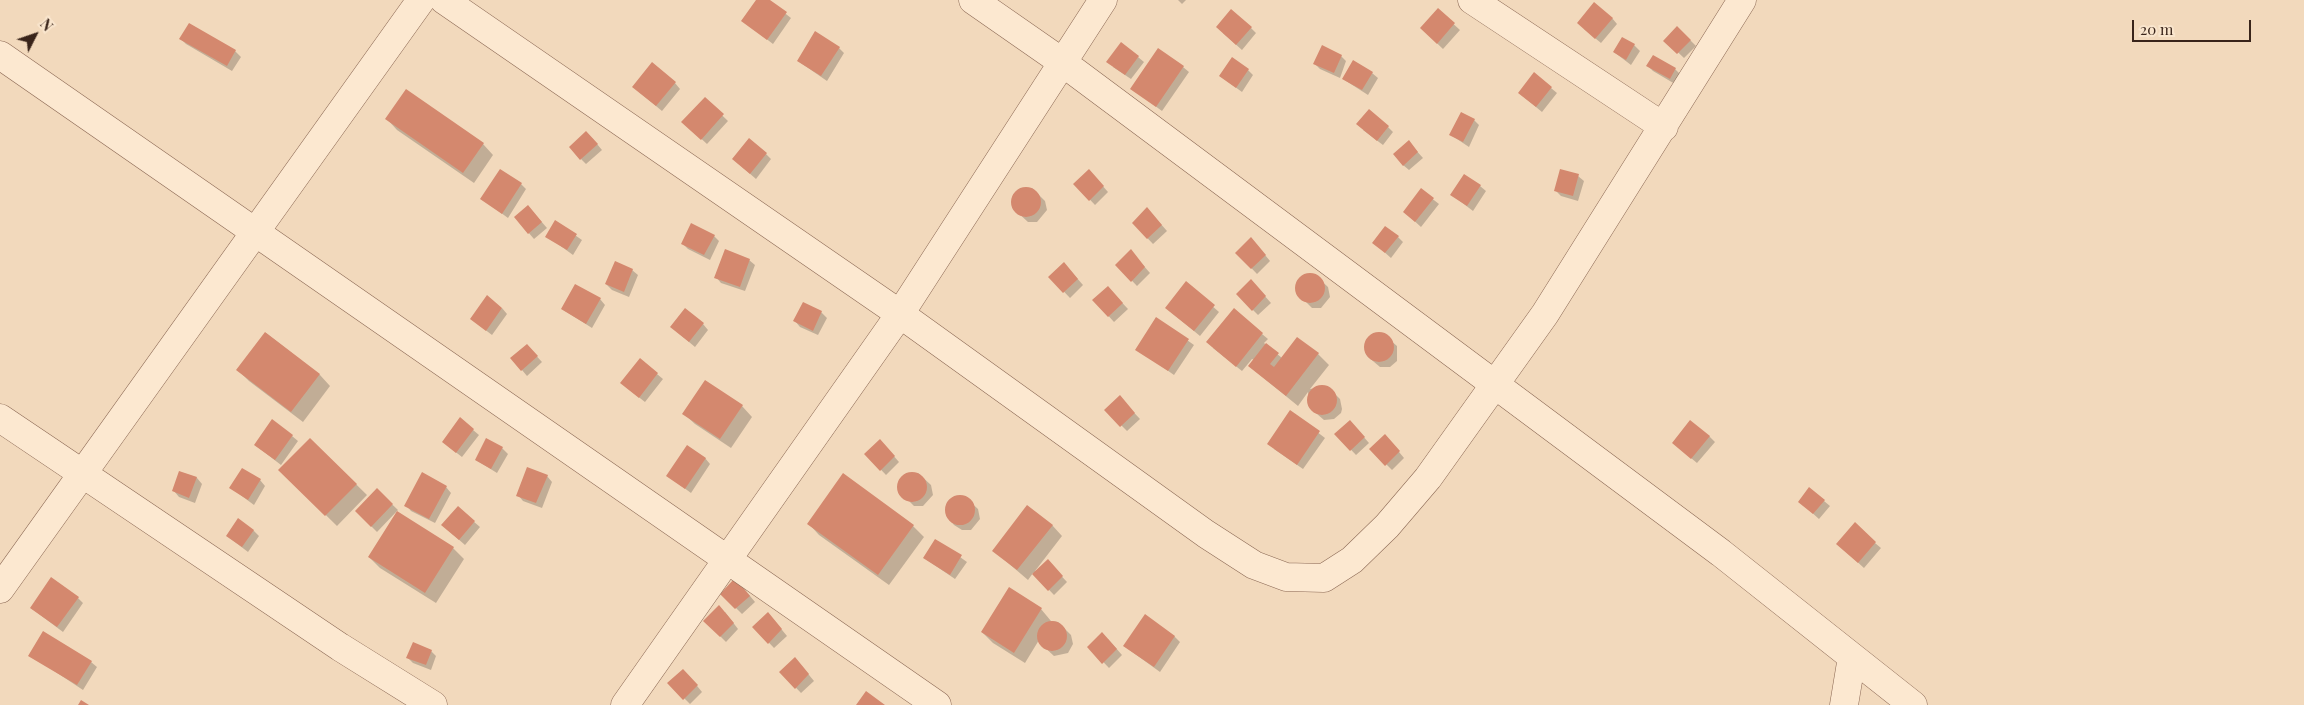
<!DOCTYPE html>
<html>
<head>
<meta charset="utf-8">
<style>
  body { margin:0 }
  #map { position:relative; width:2304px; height:705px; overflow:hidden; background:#f2d9bc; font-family:"Playfair Display",serif }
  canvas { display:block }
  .north { position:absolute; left:10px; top:10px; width:50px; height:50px; -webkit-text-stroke:4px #f9e5cd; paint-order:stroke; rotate:49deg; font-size:14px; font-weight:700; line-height:20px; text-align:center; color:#39241a }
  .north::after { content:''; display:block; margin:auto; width:18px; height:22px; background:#39241a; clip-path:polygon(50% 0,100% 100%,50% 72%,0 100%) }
  .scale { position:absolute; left:2132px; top:20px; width:119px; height:22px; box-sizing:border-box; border:2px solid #39241a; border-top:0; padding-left:6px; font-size:15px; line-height:18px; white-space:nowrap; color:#39241a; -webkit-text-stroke:4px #f9e5cd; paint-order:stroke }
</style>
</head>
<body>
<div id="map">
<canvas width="2304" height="705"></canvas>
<div class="north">N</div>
<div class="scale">20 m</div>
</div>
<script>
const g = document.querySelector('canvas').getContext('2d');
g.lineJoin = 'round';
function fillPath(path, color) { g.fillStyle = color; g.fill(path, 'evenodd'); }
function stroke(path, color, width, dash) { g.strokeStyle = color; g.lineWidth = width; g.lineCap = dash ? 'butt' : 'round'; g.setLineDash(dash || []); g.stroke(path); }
fillPath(new Path2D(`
  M758,0h10l23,18 -18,26 -30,-23z
  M1178,0h8l-4,4z
  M1438,10l22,20 -17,19 -22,-21z
  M1612,18l5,6 -16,19 -17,-14z
  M189,24l46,27 6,6 -9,14 -46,-27 -5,-5z
  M1677,27l19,19 -12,12 -19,-18z
  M1251,28l5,5 -14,17 -19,-17z
  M1634,45l6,6 -9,14 -17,-13z
  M839,48l5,5 -17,28 -29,-20z
  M1341,56l5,5 -6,17 -20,-9 -5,-5z
  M1138,57l6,5 -13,17 -18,-12z
  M1648,66l27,3 5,5 -5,10 -22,-13z
  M1183,67l6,5 -27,39 -30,-22z
  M1248,70l5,5 -11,17 -22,-16z
  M1372,73l6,5 -10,17 -25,-16z
  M675,83l5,6 -18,22 -23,-19z
  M1551,88l6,5 -15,19 -23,-19z
  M705,99l23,22 -21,23 -24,-22z
  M387,119l96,25 10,11 -19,28 -77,-53z
  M1474,120l5,5 -10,22 -18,-12z
  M1388,127l5,5 -10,13 -20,-15z
  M592,138l10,12 -16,14 -5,-5z
  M1414,148l9,10 -14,12 -6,-5z
  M766,154l5,5 -15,20 -23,-20z
  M1094,176l14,16 -13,13 -20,-21z
  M1578,176l6,5 -6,20 -17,-5 -6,-6z
  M521,184l5,5 -18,29 -26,-19z
  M1480,186l6,5 -13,20 -21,-16z
  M1032,188l13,13 2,9 -10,12h-9l-13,-12 -2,-13 5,-7z
  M1421,190l18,14 -18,23 -11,-10z
  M533,212l14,16 -13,11 -19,-22z
  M1152,214l15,17 -14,13 -20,-21z
  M556,222l26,18 -9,15 -26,-19z
  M714,236l5,5 -9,19 -22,-11 -6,-6z
  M1398,237l5,5 -12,16 -17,-15z
  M1256,244l14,17 -13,13 -20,-21z
  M1136,257l14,16 -13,13 -20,-21z
  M749,260l6,5 -10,26 -24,-8 -5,-6z
  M1069,269l14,16 -13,13 -20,-21z
  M632,270l6,5 -9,22 -17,-7 -6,-6z
  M1315,275l13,12 2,10 -9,11h-9l-16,-16 1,-8 5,-8z
  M1186,283l33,29 -19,24 -28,-23z
  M1256,286l15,17 -13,12 -21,-21z
  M1113,293l15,16 -14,13 -20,-22z
  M600,299l5,6 -13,23 -30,-19z
  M502,308l5,6 -15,21 -21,-16z
  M821,312l6,6 -9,17 -18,-8 -5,-6z
  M1156,318l38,27 -20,30 -37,-26z
  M703,324l5,6 -13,17 -18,-15z
  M266,333l54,42 10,11 -27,36 -54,-41 -11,-11z
  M1262,334l6,5 -4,4 18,15 36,-4 11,11 -19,24 17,-3 13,13 2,10 -1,4 -7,6 -10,1 -14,-12 -2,-16 -10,14 -49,-40 5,-6 -2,-1 -10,12 -29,-23z
  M1383,334l14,12v15l-7,6h-10l-13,-11 -2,-13 5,-7z
  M532,351l10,11 -15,14 -15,-18z
  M640,360l23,19 -18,23 -18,-14z
  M1125,403l15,16 -13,12 -21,-21z
  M742,406l10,11 -21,31 -36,-24 -11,-10z
  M1291,412l34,26 -22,31 -29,-20z
  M460,419l19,16 -17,22 -13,-10z
  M1355,427l14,16 -13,12 -20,-21z
  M292,436l6,5 -17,24 -26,-20z
  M1709,436l6,6 -18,21 -18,-15z
  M310,439l57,56 -30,31 -57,-56z
  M486,440l16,8 6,6 -11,19 -21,-13z
  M1390,441l14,17 -12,12 -21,-21z
  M885,446l14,16 -13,13 -20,-21z
  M705,458l5,6 -19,29 -23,-17z
  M180,472l17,6 5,6 -7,19 -16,-6 -5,-6z
  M918,473l13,12 2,10 -10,11h-9l-15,-15v-9l5,-7z
  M843,475l70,51 11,11 -35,48 -70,-50 -10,-11z
  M547,476l5,6 -10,26 -19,-7 -5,-6z
  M260,480l5,6 -11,19 -23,-17z
  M446,487l5,6 -16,30 -24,-12 -5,-6z
  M377,490l21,20 -21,22 -21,-21z
  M956,496l9,1 13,12 2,10 -9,11h-9l-8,-5 -8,-10 2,-14z
  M1824,501l6,5 -11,13 -19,-17z
  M458,508l22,19 -15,18 -16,-14z
  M1052,525l10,11 -27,35 18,-4 14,15 -13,13 -21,-22 -5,7 -35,-30z
  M253,530l6,6 -11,16 -21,-16z
  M936,540l31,22 -12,17 -31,-21z
  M1875,543l6,5 -17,20 -21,-19z
  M453,548l11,11 -28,44 -56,-35 -11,-11z
  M741,585l14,17 -13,12 -20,-20z
  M78,598l5,5 -20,29 -32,-24z
  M1041,609l10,12 7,1 13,13 2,9 -5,9 -14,3 -13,-12 -2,-4 -14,23 -32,-20 -11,-11z
  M725,612l13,17 -12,13 -21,-21z
  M773,619l14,17 -13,12 -20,-21z
  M1174,636l6,6 -20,30 -36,-26z
  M1108,639l14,16 -13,13 -20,-21z
  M431,651l5,5 -5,14 -18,-7 -5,-5z
  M30,655l61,7 6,5 -14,23z
  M800,664l14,17 -13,12 -20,-21z
  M689,676l13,16 -12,12 -21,-21z`), '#0003');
fillPath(new Path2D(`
  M756,0h14l17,12 -20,28 -26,-19z
  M1594,2l19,16 -18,21 -18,-16z
  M1438,8l17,15 -18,21 -17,-16z
  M1231,9l21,18 -16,18 -20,-18z
  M189,23l47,27 -9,16 -48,-27z
  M1677,26l14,14 -14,14 -14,-13z
  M815,31l25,16 -19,29 -24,-15z
  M1622,37l13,7 -9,16 -13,-8z
  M1121,42l18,14 -14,19 -19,-13z
  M1322,45l20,10 -8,18 -21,-9z
  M1158,48l26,18 -28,41 -26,-18z
  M1653,55l23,13 -6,11 -24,-13z
  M1232,57l17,12 -13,19 -17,-12z
  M1353,60l20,12 -11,18 -20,-11z
  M652,62l24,20 -20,24 -24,-19z
  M1534,72l18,15 -16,20 -18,-14z
  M406,89l78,54 -21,30 -78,-54z
  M705,97l19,17 -23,26 -20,-18z
  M1369,109l20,17 -12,15 -21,-17z
  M1461,112l14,7 -12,23 -14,-7z
  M586,131l12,13 -18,16 -11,-13z
  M749,138l18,15 -17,21 -18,-15z
  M1409,140l9,12 -15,14 -10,-12z
  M500,169l22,14 -20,31 -22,-15z
  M1089,169l15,17 -15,15 -16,-17z
  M1560,169l19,5 -6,22 -19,-5z
  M1464,174l17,11 -14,21 -17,-11z
  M1011 202a15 15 0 1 1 30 0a15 15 0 1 1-30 0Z
  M1421,188l13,10 -19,24 -12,-10z
  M528,205l14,17 -14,12 -14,-17z
  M1147,207l15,18 -15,14 -15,-16z
  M555,220l22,14 -10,16 -22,-13z
  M691,223l24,12 -11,20 -23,-11z
  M1385,226l14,10 -14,17 -13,-10z
  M1251,237l15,18 -15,14 -16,-16z
  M725,249l25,10 -10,28 -26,-9z
  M1131,249l14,18 -14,15 -16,-17z
  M615,261l18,8 -9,23 -19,-8z
  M1064,262l14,17 -15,14 -15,-16z
  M1295 288a15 15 0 1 1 30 0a15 15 0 1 1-30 0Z
  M1251,279l15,17 -14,15 -16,-17z
  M1186,281l29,24 -21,26 -29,-23z
  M575,284l26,14 -15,26 -25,-15z
  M1108,286l15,17 -15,14 -16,-17z
  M487,295l15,13 -16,23 -16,-12z
  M803,302l19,9 -9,20 -20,-10z
  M685,308l19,15 -15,19 -19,-15z
  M1234,308l29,25 -27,34 -30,-25z
  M1156,317l33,22 -21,32 -33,-21z
  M1364 347a15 15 0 1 1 30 0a15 15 0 1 1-30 0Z
  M265,332l55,42 -29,38 -55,-42z
  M1297,337l22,16 -33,43 -38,-30 18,-23 13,10 -9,11 4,3z
  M527,344l11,12 -17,15 -11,-13z
  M640,358l18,15 -19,25 -19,-15z
  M705,380l38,25 -23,34 -38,-25z
  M1307 400a15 15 0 1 1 30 0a15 15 0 1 1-30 0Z
  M1120,395l15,18 -15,14 -16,-17z
  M1290,410l30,21 -23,34 -30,-21z
  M460,417l14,12 -18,24 -14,-11z
  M272,419l21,16 -18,25 -21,-15z
  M1350,420l15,17 -15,14 -16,-17z
  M1690,420l20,16 -19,23 -19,-16z
  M1385,434l15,17 -15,15 -16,-17z
  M310,438l47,46 -32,32 -47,-46z
  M486,438l17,9 -12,22 -16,-9z
  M880,439l15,17 -15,15 -16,-17z
  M687,445l19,13 -21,31 -19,-13z
  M527,467l21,8 -12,28 -20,-7z
  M242,468l19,11 -13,21 -19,-12z
  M179,471l18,6 -8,21 -17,-7z
  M897 487a15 15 0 1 1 30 0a15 15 0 1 1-30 0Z
  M422,472l25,14 -18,33 -25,-13z
  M843,473l71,52 -36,50 -71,-51z
  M1809,487l16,13 -12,14 -15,-12z
  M377,488l16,16 -22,23 -16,-16z
  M945 510a15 15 0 1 1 30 0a15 15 0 1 1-30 0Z
  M1027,505l26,20 -36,45 -25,-19z
  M458,506l17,15 -16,19 -18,-15z
  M397,511l57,36 -29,46 -57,-36z
  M238,518l16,12 -12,17 -16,-11z
  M1855,522l21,20 -18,21 -22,-19z
  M935,539l27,16 -12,20 -27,-17z
  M1048,559l15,17 -15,15 -16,-17z
  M51,577l28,20 -22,30 -27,-19z
  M735,578l15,18 -15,13 -15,-15z
  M1009,587l33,21 -28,45 -33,-21z
  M719,605l15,18 -14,14 -17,-16z
  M768,612l14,17 -14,15 -16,-17z
  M1145,614l30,22 -21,31 -31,-21z
  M1037 636a15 15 0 1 1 30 0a15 15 0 1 1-30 0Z
  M43,631l49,30 -15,24 -49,-29z
  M1102,632l15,17 -15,15 -15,-17z
  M413,642l19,8 -6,15 -20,-7z
  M795,657l14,17 -14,15 -16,-17z
  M683,669l15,16 -15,15 -16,-17z
  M866,691l19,14h-29z
  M81,700l8,5h-11z`), '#d4886e');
const street = new Path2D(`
  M444,0l456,314 306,220 48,31 32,12 38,1 28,-18 35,-34 41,-48 117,-164 197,-314
  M973,0l89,62 659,491 192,152
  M1472,0l192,127
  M0,55l937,650
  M0,418l340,229 93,58
  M0,589l421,-589
  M625,705l275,-391 203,-314
  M1844,705l8,-48`);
stroke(street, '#8b6854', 29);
stroke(street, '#fce8d0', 28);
</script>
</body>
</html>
